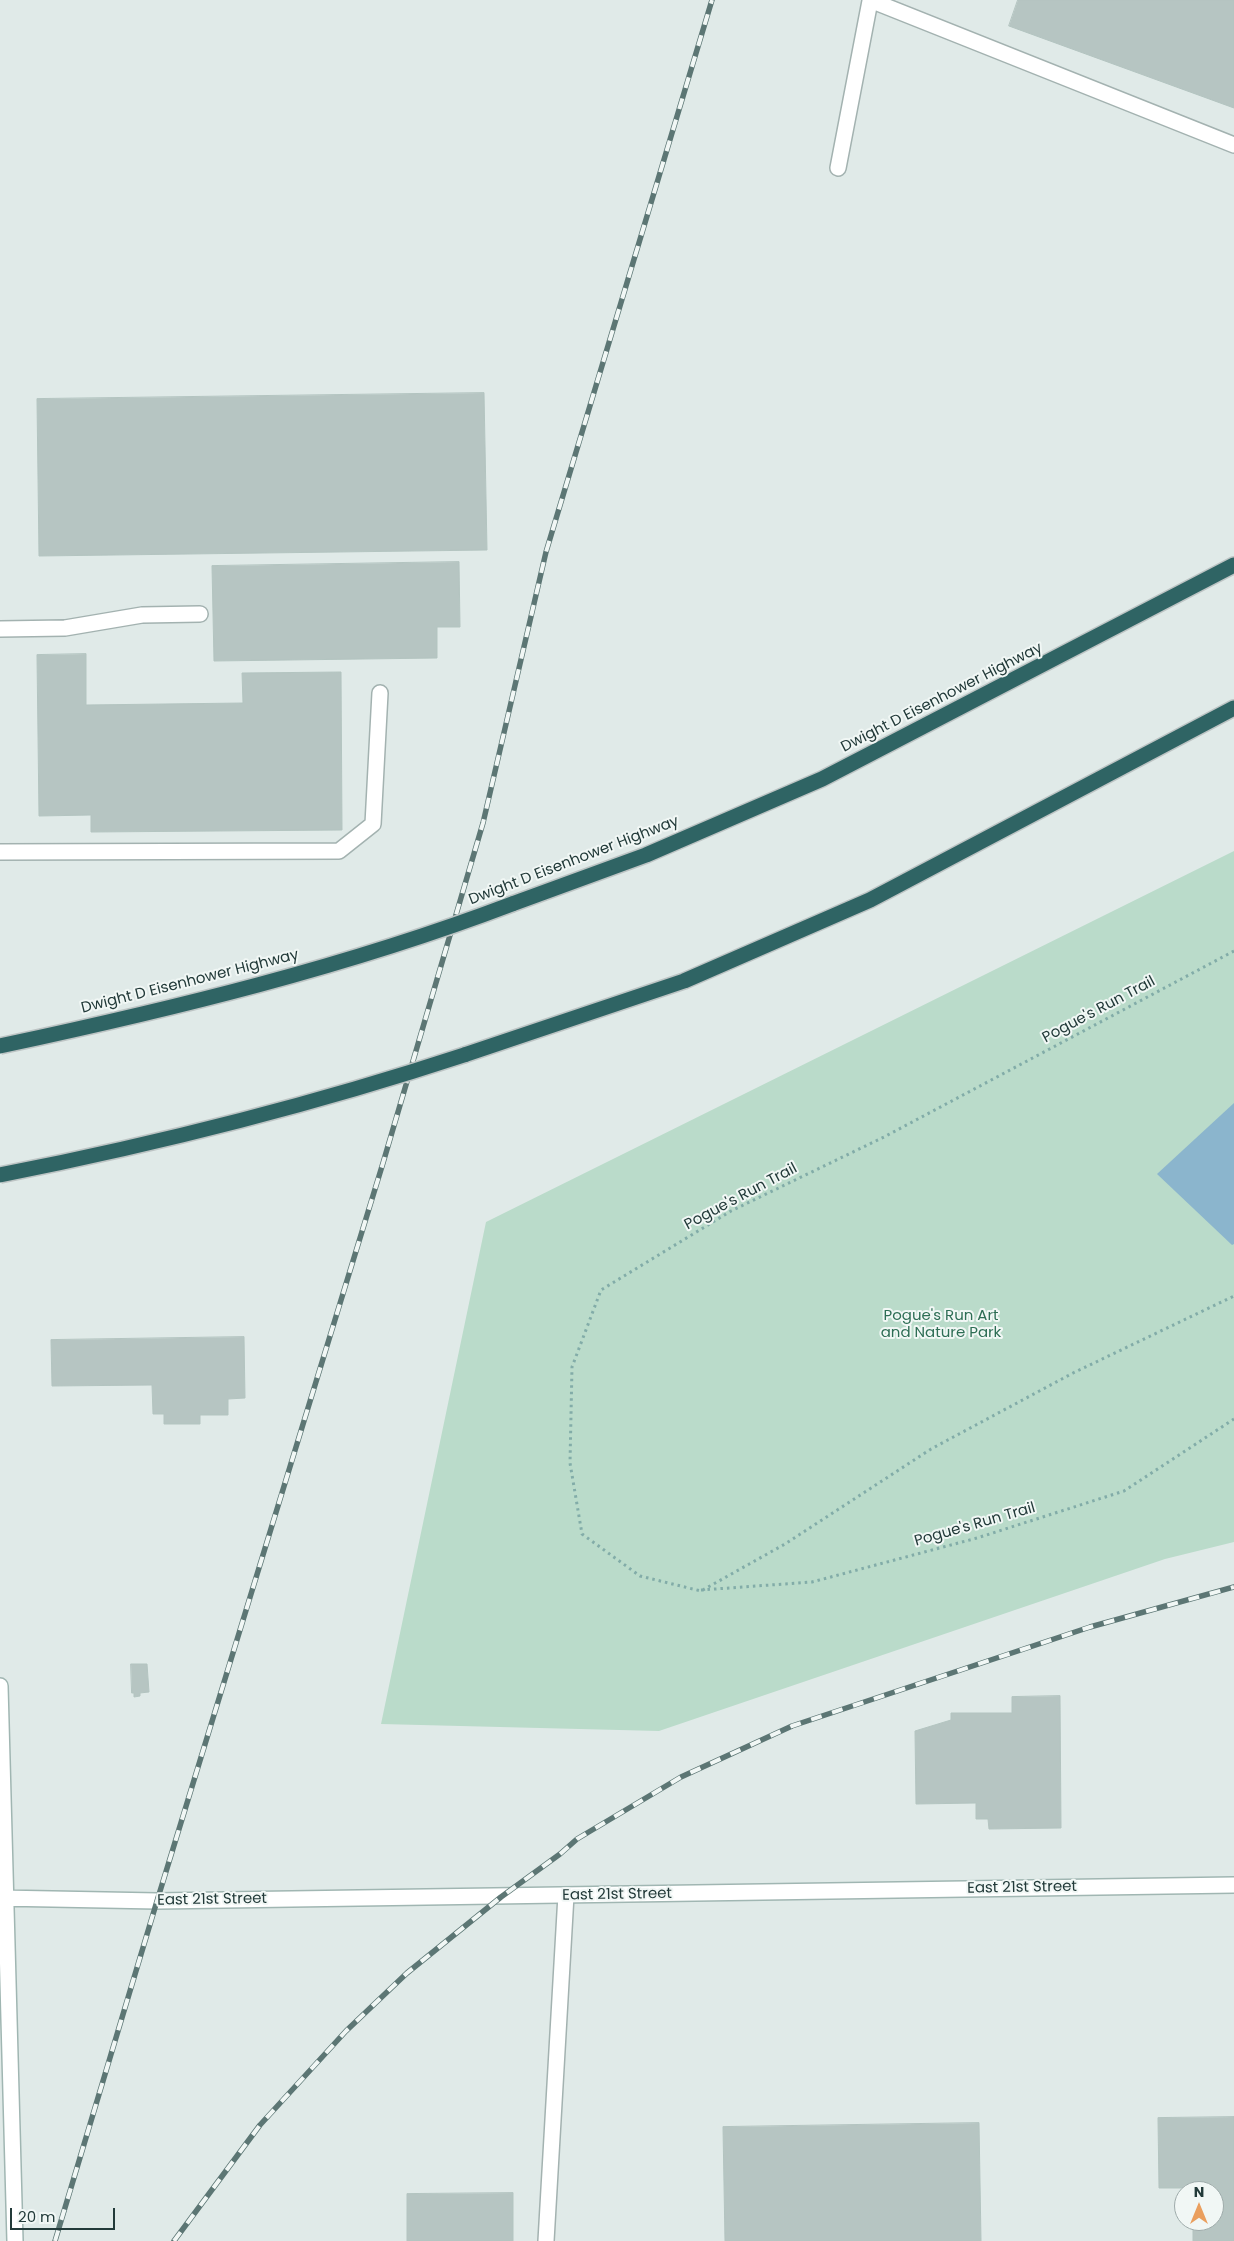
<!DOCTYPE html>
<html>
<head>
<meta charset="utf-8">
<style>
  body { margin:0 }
  #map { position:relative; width:1234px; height:2241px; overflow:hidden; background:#e0eae8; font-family:Poppins,sans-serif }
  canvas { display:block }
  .north { position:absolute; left:1174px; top:2181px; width:50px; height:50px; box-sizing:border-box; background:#f1f7f5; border:1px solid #9eabaa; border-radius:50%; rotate:0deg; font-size:14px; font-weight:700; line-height:20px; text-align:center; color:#223a39 }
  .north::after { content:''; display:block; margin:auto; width:18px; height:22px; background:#ea9f5e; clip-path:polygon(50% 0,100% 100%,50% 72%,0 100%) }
  .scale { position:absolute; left:10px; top:2208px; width:105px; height:22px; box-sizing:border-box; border:2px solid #223a39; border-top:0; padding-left:6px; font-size:15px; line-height:18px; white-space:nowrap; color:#223a39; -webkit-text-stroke:4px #f1f7f5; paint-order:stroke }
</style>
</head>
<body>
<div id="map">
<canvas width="1234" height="2241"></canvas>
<div class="north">N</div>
<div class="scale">20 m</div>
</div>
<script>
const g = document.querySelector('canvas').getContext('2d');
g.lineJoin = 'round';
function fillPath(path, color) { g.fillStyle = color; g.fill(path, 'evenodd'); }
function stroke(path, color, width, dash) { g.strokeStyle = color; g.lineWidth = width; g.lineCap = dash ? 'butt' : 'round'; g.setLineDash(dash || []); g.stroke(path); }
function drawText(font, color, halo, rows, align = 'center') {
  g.font = font + ' Poppins,sans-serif'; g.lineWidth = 4; g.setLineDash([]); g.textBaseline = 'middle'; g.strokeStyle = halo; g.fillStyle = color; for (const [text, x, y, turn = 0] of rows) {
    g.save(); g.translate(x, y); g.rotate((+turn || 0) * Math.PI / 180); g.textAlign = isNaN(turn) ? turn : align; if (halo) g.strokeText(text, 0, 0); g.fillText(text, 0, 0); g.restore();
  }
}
fillPath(new Path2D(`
  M1234,851v691l-69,17 -506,172 -278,-7 105,-502z`), '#badbca');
fillPath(new Path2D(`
  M1234,1103v141l-2,1 -75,-71z`), '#8bb5cd');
const building = new Path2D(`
  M1018,0h216v108l-225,-82z
  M484,393l3,157 -448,6 -2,-157z
  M459,562l1,65h-23v31l-223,3 -2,-95z
  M86,654v51l157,-2 -1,-30 99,-1 1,158 -251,2v-17l-52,1 -2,-161z
  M244,1337l1,61 -17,1v16h-28v9h-36v-10h-11l-1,-29 -100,1 -1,-46z
  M131,1664h16l2,28 -9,1v3l-6,1v-4h-2z
  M1060,1696l1,132 -72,1 -1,-10h-12v-16l-60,1 -1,-73 36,-11v-7h61v-16z
  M1234,2117v124h-41v-20h21v-30h-21v-3h-34l-1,-70z
  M979,2123l2,118h-256l-2,-114z
  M513,2193v48h-106v-47z`);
fillPath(building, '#b6c5c2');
stroke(building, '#b3c4c0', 1);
const service = new Path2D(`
  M870,0l364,145
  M838,168l32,-167
  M0,629l65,-1 77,-13 58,-1
  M0,852l339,-1 34,-27 7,-131
  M546,2241l20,-346`);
const secondary = new Path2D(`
  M0,1686l15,555
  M0,1898l157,3 1077,-16`);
const motorway = new Path2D(`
  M512,904l134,-49 176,-76 412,-214
  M464,1055l220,-74 186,-81 364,-192`);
stroke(service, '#a3b2b0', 18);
stroke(secondary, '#a0b6b2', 18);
stroke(motorway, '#bdc4c4', 18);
stroke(new Path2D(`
  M1234,951l-350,186 -153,74 -130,79 -29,77 -2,96 12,71 58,42 61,15 84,-47 146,-95 142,-76 161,-77
  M701,1590l111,-8 165,-44 147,-47 110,-72`), '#82aca8', 3, [2.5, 4]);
stroke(service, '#fff', 15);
stroke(secondary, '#fff', 15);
stroke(motorway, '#2f6464', 15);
const rail = new Path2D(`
  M55,2241l102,-340 226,-738 100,-340 63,-271 166,-552
  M174,2241l86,-116 86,-94 61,-58 94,-76 59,-43 17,-15 104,-62 111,-51 298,-99 144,-40`);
stroke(rail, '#5c7674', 5.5);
stroke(rail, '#f1f7f5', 4, [11]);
const motorwayBridge = new Path2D(`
  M0,1046c173,-37 346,-79 512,-142
  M0,1175c157,-31 312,-70 464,-120`);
stroke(motorwayBridge, '#bdc4c4', 18, []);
stroke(motorwayBridge, '#2f6464', 15);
drawText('15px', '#223a39', '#f1f7f5', [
  ["Dwight D Eisenhower Highway",942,698,-27],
  ["Dwight D Eisenhower Highway",574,861,-21],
  ["Dwight D Eisenhower Highway",190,982,-14],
  ["Pogue's Run Trail",1099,1010,-28],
  ["Pogue's Run Trail",741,1197,-28],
  ["Pogue's Run Trail",975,1525,-16],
  ["East 21st Street",1022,1888,-1],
  ["East 21st Street",617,1895,-1],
  ["East 21st Street",212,1900,-1]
]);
drawText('15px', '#2e6e55', '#f1f7f5', [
  ["Pogue's Run Art",941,1316],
  ["and Nature Park",941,1333]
]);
</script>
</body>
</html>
